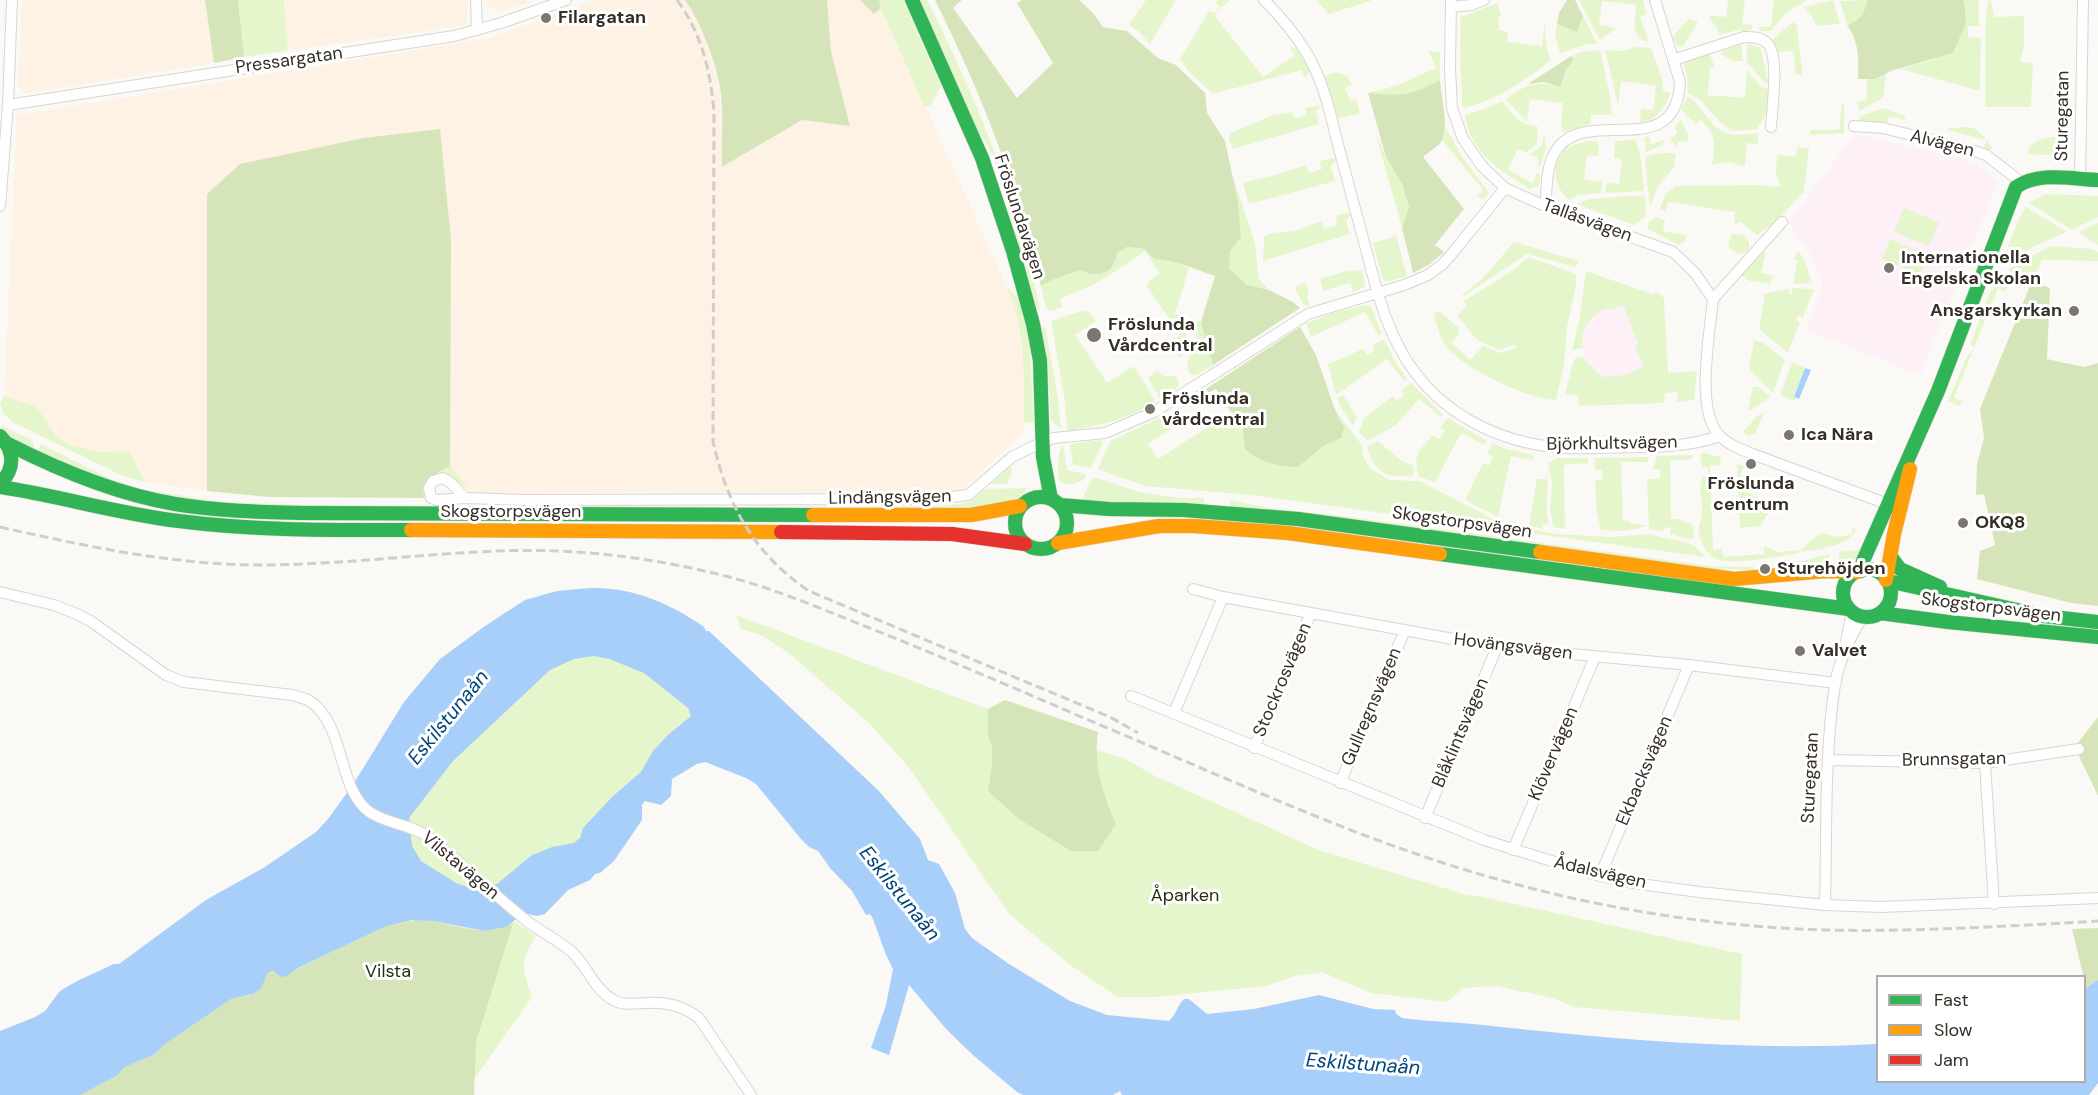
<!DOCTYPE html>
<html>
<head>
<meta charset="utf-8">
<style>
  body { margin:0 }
  #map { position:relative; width:2098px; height:1095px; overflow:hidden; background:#fbf9f6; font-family:"DM Sans",sans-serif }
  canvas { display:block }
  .legend { position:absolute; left:1876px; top:975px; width:210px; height:108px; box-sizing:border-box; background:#fff; border:2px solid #afaca9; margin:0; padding:8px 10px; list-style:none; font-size:18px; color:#362f27 }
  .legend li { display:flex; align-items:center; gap:12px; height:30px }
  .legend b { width:30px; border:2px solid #afaca9 }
</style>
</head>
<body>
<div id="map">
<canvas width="2098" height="1095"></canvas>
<ul class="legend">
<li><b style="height:8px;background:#30b455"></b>Fast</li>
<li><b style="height:8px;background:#ff9f0a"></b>Slow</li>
<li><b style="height:8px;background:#e5322d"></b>Jam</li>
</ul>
</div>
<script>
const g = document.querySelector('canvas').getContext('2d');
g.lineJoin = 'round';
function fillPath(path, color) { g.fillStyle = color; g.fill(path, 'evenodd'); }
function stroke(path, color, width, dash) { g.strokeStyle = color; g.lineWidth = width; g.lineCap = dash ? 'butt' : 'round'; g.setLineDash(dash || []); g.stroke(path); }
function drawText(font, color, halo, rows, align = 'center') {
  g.font = font + ' "DM Sans",sans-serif'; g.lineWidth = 6; g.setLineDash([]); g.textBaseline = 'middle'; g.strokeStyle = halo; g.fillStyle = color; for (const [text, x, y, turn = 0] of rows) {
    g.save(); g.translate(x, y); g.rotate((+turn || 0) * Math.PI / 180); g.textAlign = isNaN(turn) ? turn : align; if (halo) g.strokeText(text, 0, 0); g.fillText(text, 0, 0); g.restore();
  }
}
fillPath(new Path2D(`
  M22,0h183l9,63 -190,31 -6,-10z
  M284,0h184l-2,25 -178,26z
  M486,0h50l-36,12 -11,-5z
  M596,0h89l7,9 15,35 13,43 3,80 79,-47 48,5 -19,-74 -4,-50 33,-1 14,14 7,-6 135,299 9,65 -1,60 -64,59 -471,3 -19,-3 -20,-26 -1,-121 -242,-150v297l-62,-9 -16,-31 -29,1 -27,-6 -17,-10 -20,-30 -32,-10 13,-281 472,-77z`), '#fdf2e4');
fillPath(new Path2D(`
  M1856,134l117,28 25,20 -78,193 -114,-45 17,-44 -15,-37 -20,-27z
  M1623,305l15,40 -3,1 9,21 -20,9 -22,1 -17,-17 -4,-26 7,-13 17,-13 5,2z`), '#fdf0f7');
fillPath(new Path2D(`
  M238,0h46l4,51 -44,6z
  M879,0h24l38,86 -9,18 -7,4 -44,-100z
  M918,0h9c50,98 91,201 113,309l-1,1 -2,-2c-9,-31 -18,-61 -27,-91 -8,-29 -13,-64 -33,-87z
  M1146,0h30l-26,44 -12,-13 -9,-6z
  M1218,0h12l-12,10 -3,6 48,61 32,-22 -5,-7 3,-1 5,3 12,21 -5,7 -4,-8 -88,24 -23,-21 -10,-14 29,-48 5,3 6,-8 -5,-3z
  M1316,0h57l-44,14z
  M1579,0h64l3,14 -6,3 9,25c-20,-3 -13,-23 -13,-37l-34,-4 -3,24 18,3 -17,12z
  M1728,0h17l-3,24 10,1v4l-8,2 -6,-1 -19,5 -3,-9 -6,-6v-5l16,2z
  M1774,0h33l-21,13 -15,18h-12v-5l12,1z
  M1833,0l7,24 -24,2 -4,-10 -9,-9z
  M1867,0c-2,13 -7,21 -20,25l-7,-24z
  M1964,0h15v26h-11v11l13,1 -1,53 -79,-22 31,-9 33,-58z
  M1988,0l3,1 3,16 30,-1v31l-4,15 13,1 -2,44h-46v-77z
  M1497,3l4,12 -3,2 1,13 9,2 -1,10 35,4 3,-26 1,24 4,17c-25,20 -54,39 -85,47l-3,-3 -2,-61 1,-27z
  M1583,16l14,28h-9l-28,9 -5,-17 2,-12 20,7z
  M1689,19l9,3 -15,24 -4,1 -3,-3 -3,-8z
  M1792,22l4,2 1,4 6,48 -7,-2 -3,-23 -17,1 -6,-10z
  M1747,42l6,4 7,1 9,37 -4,-1 -18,-21z
  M1741,44l2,17h-11l-12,-8z
  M1636,47l15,1 12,34v9l8,2c-6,14 -14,28 -31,29l1,-13 12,1 3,-24 -35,-5 -3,25 -13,-56 17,1z
  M1600,50l9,41 3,24h-21v9l-28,8 -2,-6 2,-23 -33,-4 -3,23 -22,-23c22,-14 29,-19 55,-12l6,-17 8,-11 -3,-3 10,-4z
  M1429,51l11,1v28c-30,16 -39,16 -72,13l30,-8 38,-17z
  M1709,53l6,14h-5l-2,28 37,3 2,-28 14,17 8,2 -1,22 -11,18 -25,2 -12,-9 -20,-22 -12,-7 -1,-17 -4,-13z
  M1336,72l11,4 5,9 -7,2 5,14 6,-2 4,14 -22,6 -13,-43z
  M1886,74l-3,24 -24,13 -2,-9 10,-3v-20h8z
  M1687,97c7,2 9,6 14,12 20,27 25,28 57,24v11l-11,-1 -2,23 -18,-4 -15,3c3,-22 5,-28 -11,-45l-5,4 -15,-14z
  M1502,101c12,14 16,23 36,26l-1,17 -11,9 -8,-4 -10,20 25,15 3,-10h4v8l-2,4 -8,3c-29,-17 -61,-38 -65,-74l22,-7z
  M1842,103h2v30l-34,2v-5h29z
  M1323,105l-7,6 3,13 -86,25 -4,-10 2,-6 39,-17 22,-4 3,6 12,-3 -2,-7z
  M1884,108l21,8v4l-16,-4 -2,8 -27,-2v-6z
  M1681,120l7,14v8l-10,-1 -1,6 -7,-8 7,-6 -2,-8z
  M1446,127l16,30 27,36 -6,7 -6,-5 6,-5 -40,-49z
  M1949,127c9,2 10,0 19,0 9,0 22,15 25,23l-9,-2 2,-8 -39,-10z
  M1375,131l11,26 16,27 7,23 -7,21z
  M1544,132l2,15 -6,20 -2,-1v-8l-8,-4 12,-9z
  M1648,136l3,8 14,-4 -4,6 -15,6 -2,-14z
  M2051,137h11l-1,19 -33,-2 2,-8 8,-6z
  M1636,140l5,19 3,32 -39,2 2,-10 12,1 3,-24 -8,-2 1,-17z
  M1590,141h8l1,15 -12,-1 -3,24 18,3 -1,11 -23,2 -9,5c-14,-11 -19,-35 -6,-48 6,-7 18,-10 27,-11z
  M1797,147l12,1 -5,43 -28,31 -19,13 -16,-13 -7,2 1,-12 -67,-10 -2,10 -6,-4 5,-13 11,-9 79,-1 26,2 -5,-13 1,-19 19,1z
  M1662,153h14l-2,14 -16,19 -8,22 -5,-49 3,-3z
  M1334,158l4,1 -7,7 4,15 -86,23 -6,-21 18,-5 8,-1 37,-12 3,8 13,-4 -3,-8z
  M1232,174l23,69 4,36 10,11 -21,-4 -19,-18 1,-17 11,-14 -3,-34z
  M2046,194l52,2v21l-26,13 -43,-27z
  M1645,195l1,21 -12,9 -58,-21 13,-5z
  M2026,207l41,25 -30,13 -32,19 -1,-3 1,-5 12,-34z
  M1904,208l35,14 -10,24 -35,-14z
  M1346,213h7l-7,7 4,14 -87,27 1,-24 8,-4 22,-2 28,-10 2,7 13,-3 -1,-9z
  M1655,217l10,3 -2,11 24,4 -2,6 -6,4 -31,-16v-6z
  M2098,223v22l-20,-13z
  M1732,233l12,2 5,7v7l-6,5h-5l-10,-8z
  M1396,236l11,40 -17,5 -7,-1 -10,-37z
  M1890,239l38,16 -8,19 -38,-15z
  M1514,242l65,19 -4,6 -48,-13 -63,42 -2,-1 21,-17z
  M2050,246l43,3 5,3v9l-56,-1 -10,21 -19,-7 -5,-5z
  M1127,247l18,2 9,10h14l21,9 -14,46 9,3c3,15 5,26 -3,40l-20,-9 19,-13 -33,-49 3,-6 10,-7 -15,-22c-27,19 -52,37 -84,47l1,9 -12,4 -4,-3 -5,-22c6,-5 28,-12 36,-15 5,-1 9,2 14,3 16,2 24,-7 26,-21z
  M1761,251l5,1 -5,21 12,3 -3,8 -20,-3 -9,-6z
  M1799,251l7,13 6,19 -19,1 4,-24 -4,-1z
  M1529,257l47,17v12l-9,41 -3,39 -8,34c-27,0 -96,-33 -111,-55 -6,-8 -8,-21 -11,-31l5,-3 19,16 1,8 -8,7 19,18 13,-14 17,7 16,-5 -1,-4 -16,6 -22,-10 -20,-25 9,-8 -2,-6 45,-28z
  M1362,270l2,5 1,11 -12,7 -3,-10 -27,8 -3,-12 27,-8z
  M1586,271l66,23 5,-2 7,6 4,75 29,-2 -3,29 -17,2v-10l-12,1 -1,10 -85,3 -1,-10 -13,-2 9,-35 10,-2 1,3 17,17 22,-2 20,-8 -9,-21 3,-2 -15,-39 -13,5 -5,-2c-17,13 -25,18 -22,40l-11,2 8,-35z
  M1306,282l3,13 -2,2 3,9 -6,-1 -9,-16 2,-3z
  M1997,283l10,4 -2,5 -7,-4 -44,110 9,4 -4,4 -11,-5 20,-47h2l4,-7 -4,-2 19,-51z
  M1007,287l11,11 7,24 5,31 4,69 -10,1c0,-46 2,-94 -17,-136z
  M1792,288l22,1 -11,29 -5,-3 -2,4 4,4 -12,30 -29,-24 6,-33 -3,-2 26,-5 2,5h2z
  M1367,305l5,3 10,26 -4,1 -13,-23 -54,25 -5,-14 33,-12z
  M1081,311l9,1 6,9 -21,14 32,48 27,-17 22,36c-33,18 -52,23 -89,29l-2,-28 -14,-82z
  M1192,319l9,3 12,43 -15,9 -6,1c-12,-10 1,-20 4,-31 2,-8 -2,-17 -4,-25z
  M1045,326l12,66 4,37 -10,-9 -3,-52 -6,-39z
  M1384,339l12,24 11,16 -3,2 -17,-22 -51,36 -8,-31 35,-15 4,6 8,-5 -2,-5z
  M1754,340l11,4 20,16 -12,33 -24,-24z
  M1792,363l13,5 -11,28 2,2 -1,3 -15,-6z
  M1157,371l8,6 7,-2 6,3 1,9 -19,12 -12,-21z
  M1411,383l32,32 -2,2 -22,-18 -24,27 -28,15 -8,-9 5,-14 29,-22 3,5 8,-6 -3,-5z
  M1753,387h6l12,10 -20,13 -3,-1z
  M1343,395l14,22 -4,9 -12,-18 -4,-10z
  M4,396l32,10 20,30 17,10 27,6 29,-1 16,31 -22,-6 -111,-54 -9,-9 -3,-9z
  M1765,411l-10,23 -7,2 -5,-4 12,-14z
  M1231,412l8,3 3,7 3,27 78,-3 18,-8v-17l-3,-7 23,30 3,14 6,10 19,12 30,1 84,43 53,10 56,3 37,-3 39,9 8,4 9,10 -454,-62 -106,-9 -47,-17 12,-28 54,-25 7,13 -23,15 10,15z
  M1448,418l39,23 -2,4 -24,-12 -26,49 -16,-5c-7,-22 0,-26 14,-42l6,4 6,-8 -5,-4z
  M1,425l31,15 2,7 -2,6 -27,-20z
  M1102,440l1,2 -12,26 -18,-3 -3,-21z
  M1378,441l25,21 9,2 2,8 -2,4c-7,-1 -14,1 -20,0 -15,-3 -22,-18 -25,-30z
  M1493,443l13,6 28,6 -1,5 -22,-4 -13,61 -33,-17 18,-37 6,3 4,-9 -6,-3z
  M41,444l72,36 28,9 80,13 85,3 420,2 1,2 -487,-2 -83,-11 -120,-40z
  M1063,445l4,25 18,4 1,3c-6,7 -19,10 -27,4 -1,-11 -3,-27 4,-36z
  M1704,453l17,4 -1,8 -10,1 3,84 9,-1 2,8 40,-3v-8l15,6 20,-2v3c-19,3 -68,13 -83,6 -10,-5 -16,-18 -17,-27 -1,-6 2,-12 3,-18 1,-12 -4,-25 0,-37l6,-1v-9h-6l-2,-11z
  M1693,455l-1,4 -22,2 1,58h11l2,4h8l3,15 -5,1 -20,-5 1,-6 -6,-1 -2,5 -14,-3 -2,-46 1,-4h12v-10h-7l4,-13z
  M1648,457v5h-27l2,58 6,1 2,3 13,1 1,2 -22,4 -22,-1 -4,-16 -2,-31 1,-3 7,-1 -1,-9h-7l-1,-12z
  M1556,458h32v5l-24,2 1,64 -12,-2 -3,-18 2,-26 -4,-19z
  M1737,464l7,2 -4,9 12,5 -4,13 26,12 -14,21 -20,2z
  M450,465l20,26 -23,-17 -8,-1z
  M1010,466l2,6 -5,12h-16z
  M1547,473c3,17 -3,34 2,50l-6,1v5l-14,-3 8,-47h9z
  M1093,477l46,15 40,6h25v10l-120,-4v-9z
  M1027,488c-8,14 -24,17 -39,21l-252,-2 207,-1 27,-4 15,-13z
  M1230,500l39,8 74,8 368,50 42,1 1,3 -38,-1 -486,-60z
  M1853,528l3,1c-8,19 -37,19 -54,23l-1,-2 17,-15 6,-2 14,4 14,-3z
  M1863,547c-3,13 -13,15 -25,17l1,-12 17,-2z
  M1830,554l-1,11 -45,1v-4l8,1z
  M736,615l252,94v27l4,11v19l-4,25 128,33 -15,-36 -6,-38 29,8 31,18 164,74 148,45 11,1 264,58 -2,67 -166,-14 -21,-9 -57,-12 -33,2 -15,14 -77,-9 -49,-21 -27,4 -28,10 -112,11h-37l-48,-32 -61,-51 -99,-145 -39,-44 -81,-71 -27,-18 -22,-7z
  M544,644l136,7 19,90 -99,96 -107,71 43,28c-17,27 -14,31 -4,61l-69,98h-463l60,-25z`), '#e6f6cc');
fillPath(new Path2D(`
  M205,0h33l6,57 -30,6z
  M685,0h144l-2,1 4,50 19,75 -48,-6 -80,47c-1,-26 2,-54 -2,-80 -4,-24 -20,-67 -35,-87z
  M860,0h19l2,8 -7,6z
  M935,0h27l-9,8 64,90 36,-35 -36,-60 5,-3h57l14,13 10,14 24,4 31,27 18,7 29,28 2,20 18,28 13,61 3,35 -11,14 -1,17 18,17 22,5 24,12 7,6 -87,57 -12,-43 14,-46c-20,-6 -40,-17 -61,-17l-9,-10 -18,-2 -10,6c-2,14 -10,23 -26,21 -5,-1 -9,-4 -14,-3 -8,3 -30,10 -36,15 -23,-100 -61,-195 -106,-286z
  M1567,0h8l8,16 -6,16 -20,-8 2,-11z
  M1867,0h97l2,23 -13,30 -62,18 -16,8h-17c1,-20 1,-37 -11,-54 13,-4 18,-12 20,-25z
  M1571,56l3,3 -8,11 -6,17 -17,-5 -15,2z
  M1440,80c1,15 10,52 1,62 -5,6 -13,10 -18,15l41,52 -29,36 9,7 -14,12 -17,9 -11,-45 7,-21 -7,-23 -16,-27 -18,-64c33,3 42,3 72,-13z
  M440,129l11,111 -1,225c-10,8 -20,10 -27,21l1,12 -155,-1 -62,-6v-297l33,-30 124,-26z
  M2032,281l18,7 -3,71 37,8 14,-4v243l-27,-3 -94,-24 3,-28 15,-6 -11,-51 -8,1 1,-31 7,-26 -4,-29z
  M1300,327l16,28 18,52 10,21 -3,10 -18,8 -25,21c-19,0 -39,-5 -53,-18l-3,-27 -3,-7 -8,-3 -15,-23 -8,4 -2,-4z
  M1005,700l93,32c-5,34 5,62 18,92l-18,27h-27l-52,-32 -31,-28 4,-25v-19l-4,-11v-27z
  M2098,717v79l-19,-40 -3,-11z
  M422,919c30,4 63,21 91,4l-37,119 -2,53h-394l38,-20 5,-7 32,-14 10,-10 66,-45 17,-3 13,-8 7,-15 8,-1 5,5 103,-50z
  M2098,928v52l-12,7 -14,-58z`), '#d5e5b9');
fillPath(new Path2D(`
  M1805,368l6,2 -12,29 -5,-2z
  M590,588c42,-1 80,15 114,39l2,4h3l170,160 41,48 8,21 11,4 16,29 10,36 7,9 37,26 61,37 37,14 62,6c7,-6 8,-15 15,-22h5l18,15 47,-5 65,-14 54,14 22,1 1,4 6,4c30,4 60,4 90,8 128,14 257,25 385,18l1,38h206l1,-94 13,-8v103l-9,12h-967l-2,-4 -7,4h-90l-6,-3 -44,-37 -26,-25 -38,-45 -20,70 -18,-7 15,-43 7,-36 -7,-14 -13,-36 -3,-5 -4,1 -14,-24 -22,-23 -12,-17 -9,-4 -8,-8 -45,-55 -10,-6 -41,-16 -8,2 -25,15 -1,17 -10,9 -16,-4 -3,4v15l-28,41 -14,12 -5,1 -5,6 -22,10 -23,24 -8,2 -13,-3 -18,14 -21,4 -51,-10 -22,-1 -28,7 -86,41 -11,8 -6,1 -8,-6 -5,2 -7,15 -8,6 -22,5 -66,45 -10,10 -32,14 -5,7 -38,20h-80v-64l35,-14 10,-6 15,-20 17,-10 37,-17h5l87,-64 59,-33 51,-35 12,-13 26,-36 50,-81 36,-43 45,-33 40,-26 32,-9zM594,656l15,3 35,14 44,35 3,8 -23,19 -15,16 -12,21 -29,25 -29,31 -3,10 -6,5 -22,4 -20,8 -35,29 -18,7 -23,-8 -35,-22 -9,-15 -3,-28 44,-57 97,-91 24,-11z`), '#a7cffa');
const street = new Path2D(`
  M476,0l1,30
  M1264,0c20,20 39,43 51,69 13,28 18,58 26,87 9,34 18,68 27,101 8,31 16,62 31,90 38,73 116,105 194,101 41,-2 88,2 127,-12
  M1451,0l-1,69 2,39 11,31 19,27 23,22 40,18 128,46 22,21 18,26c-3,34 -18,111 6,136 9,10 24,15 36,20l138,51
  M1451,7l20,-2 13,-5
  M1673,60l71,-23c8,0 17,0 23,6 13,11 5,67 4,84
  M8,105l446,-69 47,-13 65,-23
  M1854,126l29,2 85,21 18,6 35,27
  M2080,180l3,-180
  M0,206l8,-101 4,-105
  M1545,206c2,-16 1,-36 8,-50 26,-57 123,12 127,-74l-25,-82
  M1713,299l69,-77
  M465,498l-14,-15 -8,-5 -10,3 -4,7 2,10 6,2 28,-2 59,2 411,-1 33,-4 44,-38 30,-15 12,-4 51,-5 49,-21 154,-98 96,-29 24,-10 15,-11 12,-14 50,-62
  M1193,589l30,8 274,50 192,18 147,18
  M0,592l54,13 23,9 15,8 74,53 18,7 108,13c8,2 18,4 24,11 28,26 23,81 52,105 17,13 44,13 62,27 33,27 64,57 97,83 14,11 31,19 45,31 15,14 22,37 41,48 11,6 23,3 35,3 20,-1 35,3 51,15l52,77
  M1846,642l6,-30
  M1131,696l353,144 116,36 33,7 66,9 126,13 56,2 217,-9
  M1174,713l49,-116
  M1254,748l57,-135
  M1829,760l156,3 94,-14
  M1985,763l9,141
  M1340,783l65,-153
  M1425,818l72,-171
  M1513,850l82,-193
  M1600,876l89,-211
  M1825,905c2,-73 -1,-148 10,-221 4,-22 15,-48 28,-67`);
const fast = new Path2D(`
  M912,0l70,158 31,93 20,73 7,37 3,96 8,42
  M0,436c15,15 15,33 0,48
  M8,444c53,27 108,50 167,60 42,7 85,8 128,9l510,2
  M0,487c60,9 119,27 179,34 77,10 154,9 232,9
  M1015 523a26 26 0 1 1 52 0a26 26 0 1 1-52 0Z
  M1060,505l49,4 75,1 114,9 242,33
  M1440,554l409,55
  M1891,557l9,12 40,18
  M1843 593a24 24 0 1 1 48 0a24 24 0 1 1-48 0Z
  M1861,571l2,-10 75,-170 78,-204c23,-16 56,-8 82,-7
  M1888,581l156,35 54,6
  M1880,613l68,9 150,15`);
const slow = new Path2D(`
  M813,515h158l49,-9
  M411,530l370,2
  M1058,543l101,-17h35l94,7 152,21
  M1540,552l194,27 92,-8 31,1
  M1886,580l8,-46 16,-65`);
const jam = new Path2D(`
  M781,532l171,2 73,10`);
stroke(street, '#d9d5d0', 12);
stroke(fast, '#d9d5d0', 15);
stroke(slow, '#d9d5d0', 15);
stroke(jam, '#d9d5d0', 15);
stroke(street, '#fefefe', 10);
stroke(fast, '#30b455', 14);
stroke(slow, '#ff9f0a', 14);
stroke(jam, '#e5322d', 14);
stroke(new Path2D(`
  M677,0c25,34 33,70 37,111l-1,330c14,64 41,113 96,150l301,126 28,16
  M0,527c89,20 178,39 269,38 76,-1 152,-11 228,-14 73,-3 145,5 216,22 53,12 104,34 154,54 91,36 181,76 271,114 120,51 240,106 366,140 104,29 214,46 322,49 91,2 182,-4 272,-9`), '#cfcecd', 3, [9, 4.5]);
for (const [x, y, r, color] of [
  [546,18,6,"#7b766f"],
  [1889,268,6,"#7b766f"],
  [2074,311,6,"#7b766f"],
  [1094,335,8,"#7b766f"],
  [1150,409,6,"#7b766f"],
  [1789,435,6,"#7b766f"],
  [1751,464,6,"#7b766f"],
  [1963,523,6,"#7b766f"],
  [1765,569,6,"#7b766f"],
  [1800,651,6,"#7b766f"]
]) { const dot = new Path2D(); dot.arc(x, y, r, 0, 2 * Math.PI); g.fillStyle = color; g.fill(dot); stroke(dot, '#fff', 2); }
drawText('bold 18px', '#362f27', '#fff', [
  ["Filargatan",558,18],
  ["Internationella",1901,258],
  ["Engelska Skolan",1901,279],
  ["Ansgarskyrkan",2062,311,"right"],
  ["Fröslunda",1108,325],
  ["Vårdcentral",1108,346],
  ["Fröslunda",1162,399],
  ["vårdcentral",1162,420],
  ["Ica Nära",1801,435],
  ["Fröslunda",1751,484,"center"],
  ["centrum",1751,505,"center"],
  ["OKQ8",1975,523],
  ["Sturehöjden",1777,569],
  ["Valvet",1812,651]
], 'left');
drawText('18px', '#362f27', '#fff', [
  ["Pressargatan",289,61,-8],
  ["Sturegatan",2063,116,-89],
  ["Alvägen",1942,144,14],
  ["Fröslundavägen",1019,217,72],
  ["Tallåsvägen",1587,221,20],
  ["Björkhultsvägen",1612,444,-1],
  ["Lindängsvägen",890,498,-1],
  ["Skogstorpsvägen",511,512],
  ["Skogstorpsvägen",1462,523,8],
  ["Skogstorpsvägen",1991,608,7],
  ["Hovängsvägen",1513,647,7],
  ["Stockrosvägen",1283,680,-67],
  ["Gullregnsvägen",1372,707,-67],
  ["Blåklintsvägen",1461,733,-67],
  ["Klövervägen",1554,754,-67],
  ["Brunnsgatan",1954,760,-1],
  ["Ekbacksvägen",1645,771,-67],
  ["Sturegatan",1811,778,-87],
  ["Vilstavägen",460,866,40],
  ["Ådalsvägen",1600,873,13]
]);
drawText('18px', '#23300f', '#fff', [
  ["Åparken",1185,896],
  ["Vilsta",388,972]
]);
drawText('italic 20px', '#02457c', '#fff', [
  ["Eskilstunaån",449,718,-51],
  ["Eskilstunaån",899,894,51],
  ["Eskilstunaån",1363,1065,4]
]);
</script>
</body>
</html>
